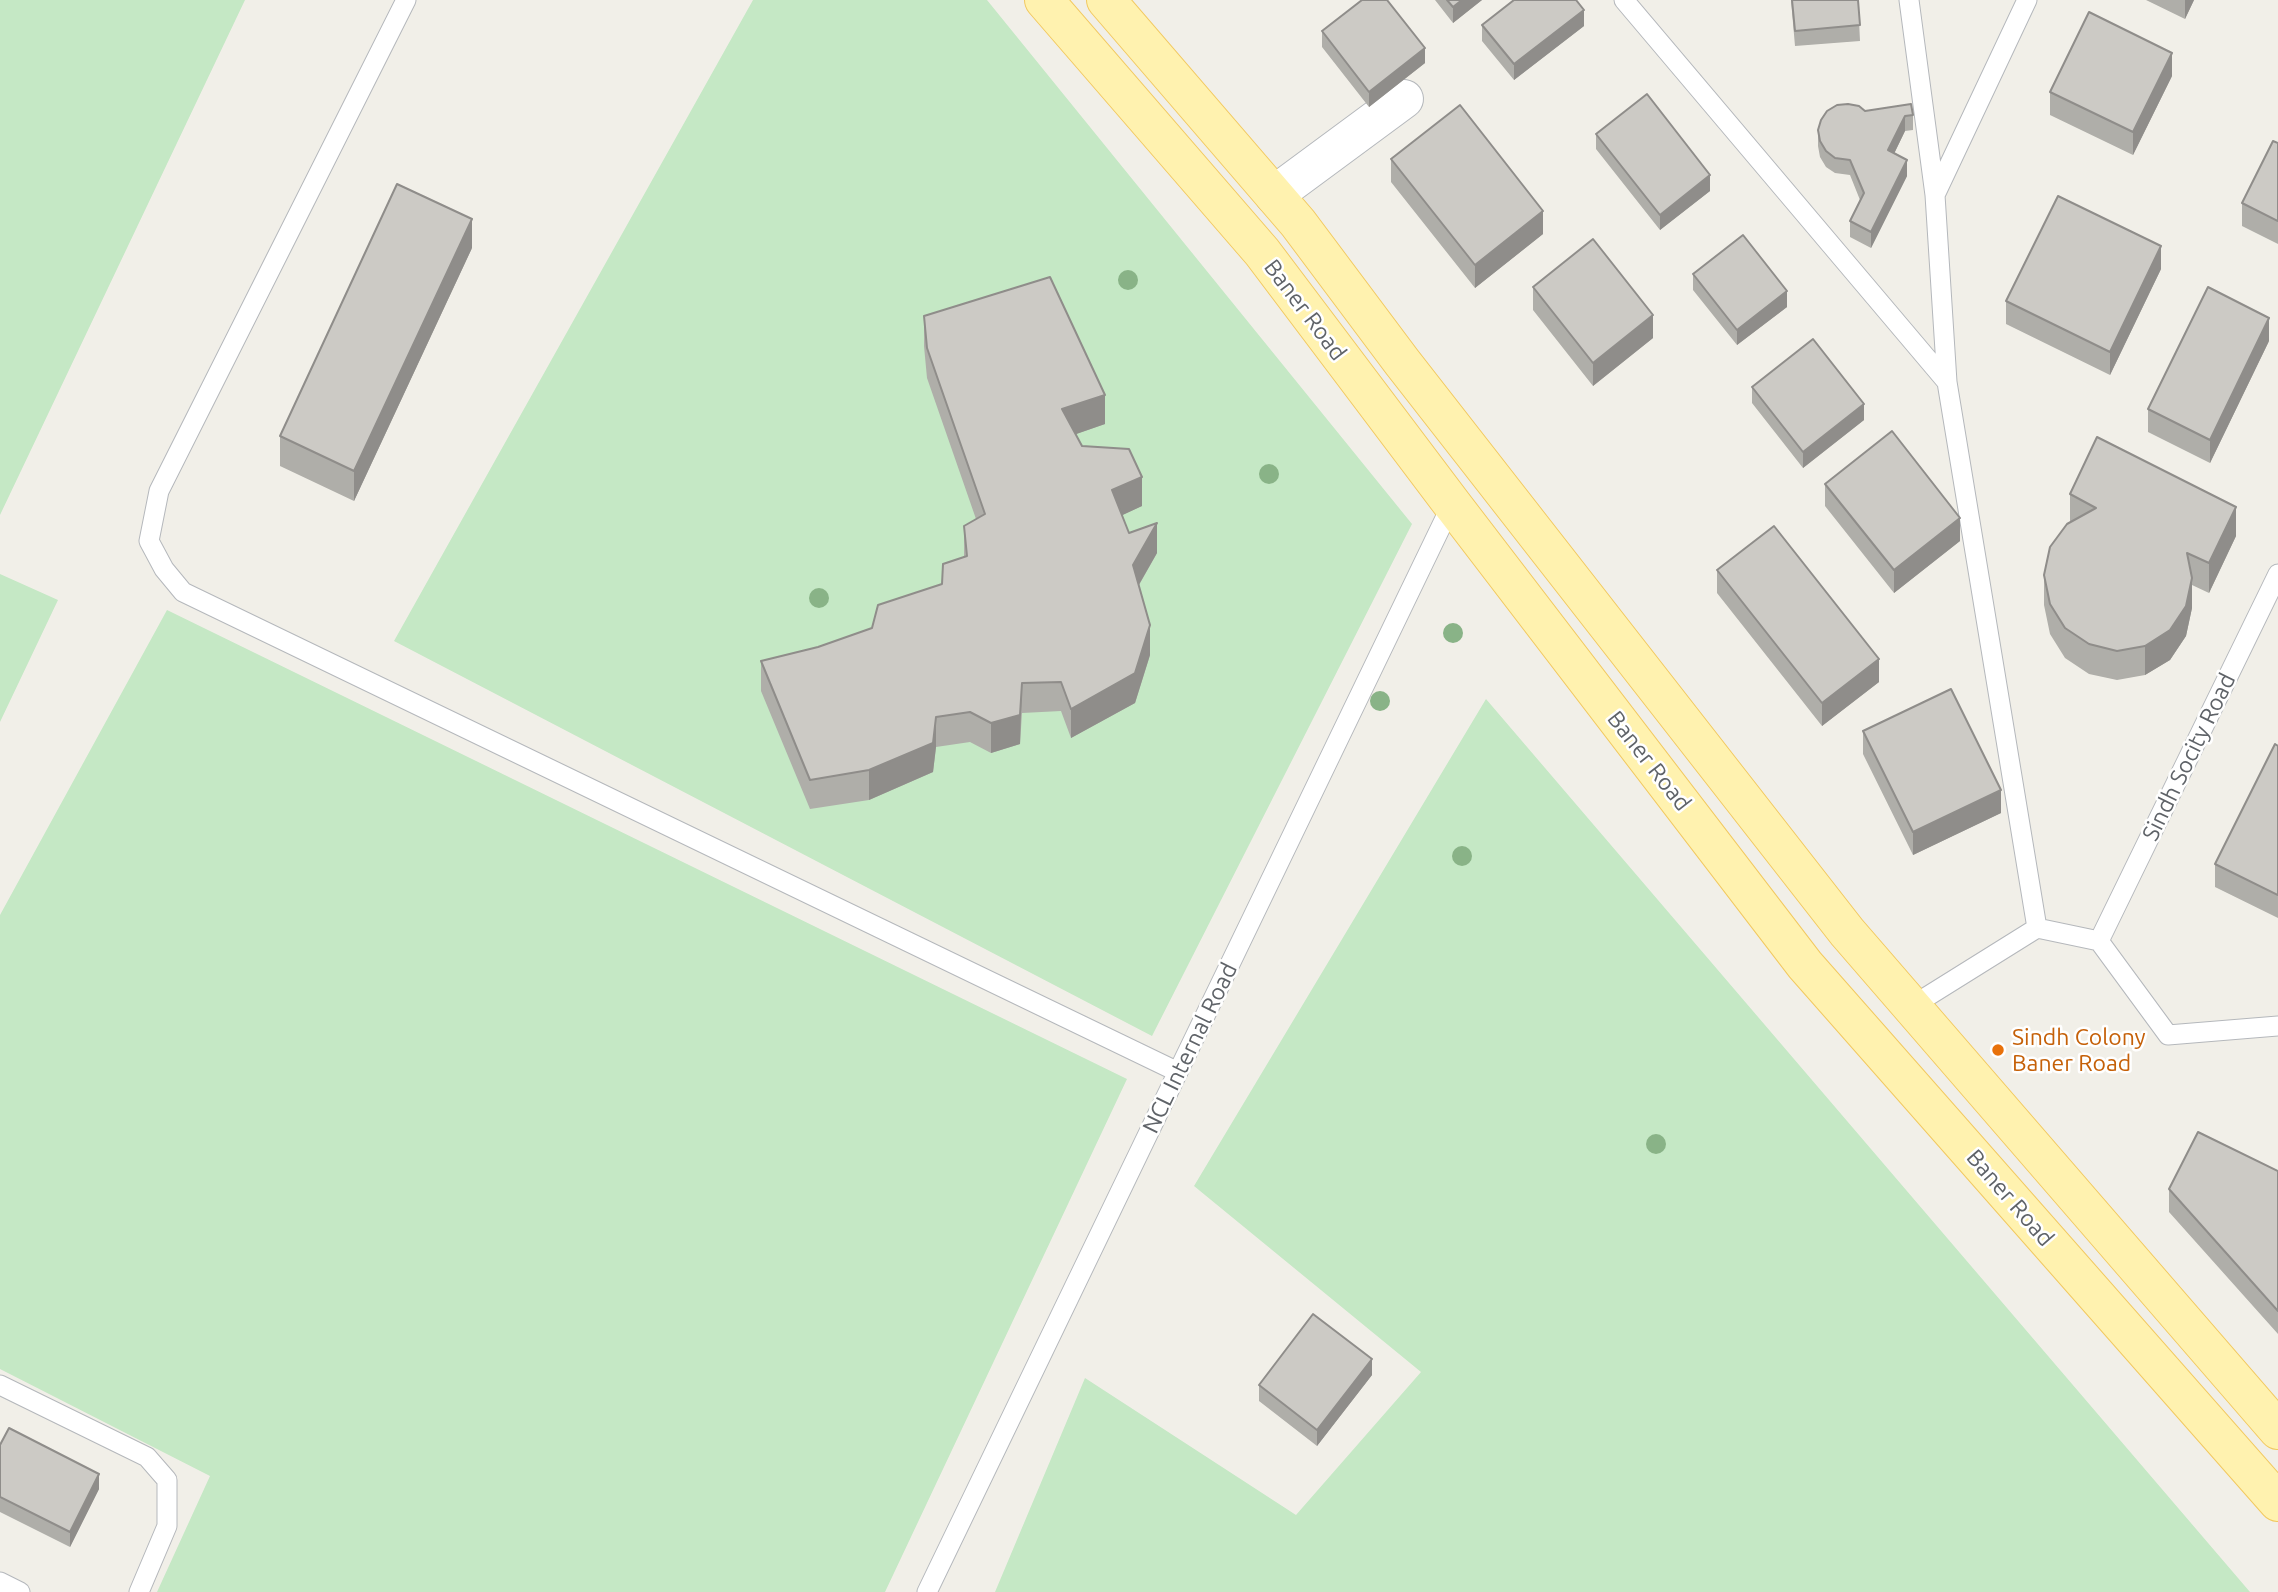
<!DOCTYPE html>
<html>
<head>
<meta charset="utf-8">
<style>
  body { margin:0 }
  canvas { display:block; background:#f1efe8 }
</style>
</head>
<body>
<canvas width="2278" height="1592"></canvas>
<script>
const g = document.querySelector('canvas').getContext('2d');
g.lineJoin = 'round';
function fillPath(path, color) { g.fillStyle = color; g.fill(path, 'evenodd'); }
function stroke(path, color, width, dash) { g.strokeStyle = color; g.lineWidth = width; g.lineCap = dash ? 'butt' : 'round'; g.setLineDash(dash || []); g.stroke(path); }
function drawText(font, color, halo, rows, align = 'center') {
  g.font = font + ' Ubuntu,sans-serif'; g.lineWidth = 5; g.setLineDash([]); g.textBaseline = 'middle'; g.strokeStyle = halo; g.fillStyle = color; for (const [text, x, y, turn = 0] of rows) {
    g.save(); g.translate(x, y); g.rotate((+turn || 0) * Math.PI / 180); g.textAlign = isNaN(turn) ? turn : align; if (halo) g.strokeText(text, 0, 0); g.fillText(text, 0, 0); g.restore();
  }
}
fillPath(new Path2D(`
  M0,0h245l-245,515z
  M753,0h234l425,524 -260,512 -758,-395z
  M0,574l58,26 -58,122z
  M167,610l960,469 -242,513h-728l53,-116 -210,-107v-454z
  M1486,699l764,893h-1255l90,-214 211,137 125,-143 -227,-186z`), '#c5e8c5');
const lane = new Path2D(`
  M406,0l-247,491 -10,50 15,28 19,23 995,480
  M1624,0l323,382 90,546
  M1909,0l26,195 12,187
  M1935,195l92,-195
  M2099,941l179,-367
  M1912,1006l125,-78 62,13 69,94 110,-9
  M0,1385l147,72 20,23v46l-28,66
  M0,1582l20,10
  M927,1592l525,-1088`);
const street = new Path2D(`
  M1274,195l130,-96`);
const primary = new Path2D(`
  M1044,0l218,252 190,252 353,461 473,537
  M1106,0l192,223 104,139 445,570 431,498`);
stroke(lane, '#b5b8bc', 21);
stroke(street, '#b5b8bc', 40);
stroke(primary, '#f2c960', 40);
stroke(lane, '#fff', 19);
stroke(street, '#fff', 38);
stroke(primary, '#fff2af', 38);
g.fillStyle = '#89b387';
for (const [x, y] of [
  [1128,280],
  [1269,474],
  [819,598],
  [1453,633],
  [1380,701],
  [1462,856],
  [1656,1144]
]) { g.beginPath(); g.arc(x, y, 10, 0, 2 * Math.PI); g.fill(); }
fillPath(new Path2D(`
  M1435,0h47l-29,23z
  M1791,0h67l2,41 -65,5z
  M2146,0h48l-9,19z
  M1482,25l102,1 -70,54 -32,-39z
  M1322,31l103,32 -56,44 -47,-60z
  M2172,76l-39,79 -83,-40v-23z
  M1865,111l48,4v15l-8,1 -11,23 13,22 -36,72 -21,-11v-16l10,-21 -10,-25 -15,-2 -9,-6 -6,-10 -2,-11v-16z
  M1596,134l114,57 -50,39 -64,-81z
  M2278,143v101l-36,-18v-23z
  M1391,159l152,75 -68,54 -84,-106z
  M472,248l-118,253 -74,-35v-30z
  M2161,269l-51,106 -104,-51v-23z
  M1693,274l94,33 -50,38 -44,-55z
  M1533,287l120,51 -60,48 -60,-76z
  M924,316l181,108 -29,10 6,12 60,60 -20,9 7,18 28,20 -18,32 11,70 -15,48 -64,35 -10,-27 -39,2 -2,31 -29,9 -21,-11 -34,5 -3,25 -64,28 -59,9 -49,-118v-30l57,-14 54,-19 70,-44 22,-28v-30l12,-7 -49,-141 -3,-32z
  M2269,341l-59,122 -62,-31v-23z
  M1752,387l112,33 -61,48 -51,-65z
  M1825,484l135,57 -66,52 -69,-87z
  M2070,494l166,42 -27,57 -17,-8v23l-6,28 -16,24 -25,15 -28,5 -28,-6 -24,-16 -15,-24 -6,-29v-30l26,-53z
  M1717,570l162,112 -57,44 -105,-133z
  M1863,731l138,82 -88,42 -50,-101z
  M2278,746v172l-63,-31v-23z
  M2278,1171v163l-109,-122v-23z
  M1372,1375l-55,71 -58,-45v-16z
  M0,1445l99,44 -29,58 -70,-35z`), '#afaea9');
fillPath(new Path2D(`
  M1462,0h20l-29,23v-16z
  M2185,0h9l-9,19z
  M1584,10v16l-70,54v-16z
  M1425,48v15l-56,44v-15z
  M2172,53v23l-39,79v-23z
  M1905,116v15l-17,35v-16z
  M1907,160v16l-36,72v-16z
  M1710,175v16l-50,39v-15z
  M1543,211v23l-68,54v-23z
  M472,219v29l-118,253v-30z
  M2161,246v23l-51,106v-23z
  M1787,291v16l-50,38v-15z
  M1653,315v23l-60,48v-23z
  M2269,318v23l-59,122v-23z
  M1105,395v29l-43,15v-30z
  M1864,404v16l-61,48v-16z
  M1142,477v29l-30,14v-30z
  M2236,507v29l-27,57v-30z
  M1960,518v23l-66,52v-23z
  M1157,523v30l-24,42v-30z
  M2192,578v30l-6,28 -16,24 -25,15v-29z
  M1150,625v30l-15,48 -64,35v-29z
  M1879,659v23l-57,44v-23z
  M1022,683l-2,61 -29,9v-30z
  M936,717v30l-3,25 -64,28v-30z
  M2001,790v23l-88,42v-23z
  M1372,1359v16l-55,71v-16z
  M99,1474v15l-29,58v-15z`), '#8f8d8a');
const building = new Path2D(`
  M1362,0h25l38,48 -56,44 -47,-61z
  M1447,0h15l-9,7z
  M1514,0h62l8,10 -70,54 -32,-39z
  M1792,0h66l2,25 -65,6z
  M2089,12l83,41 -39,79 -83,-40z
  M1647,94l63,81 -50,40 -64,-81z
  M1848,104l11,2 6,5 46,-7 2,11 -8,1 -17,34 19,10 -36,72 -21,-11 14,-28 -14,-33 -15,-2 -9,-7 -6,-10 -2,-11 3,-10 6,-9 10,-6z
  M1460,105l83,106 -68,54 -84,-106z
  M2273,141l5,2v78l-36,-18z
  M397,184l75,35 -118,252 -74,-35z
  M2058,196l103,50 -51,106 -104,-51z
  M1743,235l44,56 -50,39 -44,-56z
  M1593,239l60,76 -60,48 -60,-76z
  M1050,277l55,118 -43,14 20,37 47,3 13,28 -30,13 17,43 28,-10 -24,42 17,60 -15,48 -64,36 -10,-27 -39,1 -2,32 -29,8 -21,-11 -34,5 -3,26 -64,27 -59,10 -49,-119 57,-14 54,-19 6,-23 64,-21 1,-20 24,-8 -3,-30 21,-12 -58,-166 -3,-32z
  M2208,287l61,31 -59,122 -62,-31z
  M1813,339l51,65 -61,48 -51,-65z
  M1892,431l68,87 -66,52 -69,-86z
  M2097,437l139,70 -27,56 -22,-10 5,25 -6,28 -16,24 -25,16 -28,5 -28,-7 -24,-16 -15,-24 -6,-29 6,-28 17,-23 29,-16 -26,-14z
  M1774,526l105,133 -57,44 -105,-133z
  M1951,689l50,101 -88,42 -50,-101z
  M2275,744l3,2v149l-63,-31z
  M2198,1132l80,39v140l-109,-122z
  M1313,1314l59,45 -55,71 -58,-45z
  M9,1428l90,46 -29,58 -70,-35v-52z`);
fillPath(building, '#cccac5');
stroke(building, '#8f8d8a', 2);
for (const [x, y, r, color] of [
  [1998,1050,7,"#e8710a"]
]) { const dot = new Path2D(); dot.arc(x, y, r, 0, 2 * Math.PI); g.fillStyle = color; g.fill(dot); stroke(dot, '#fff', 2.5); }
drawText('23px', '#5f6368', '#fff', [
  ["Baner Road",1305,310,53],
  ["Sindh Socity Road",2189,757,-64],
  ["Baner Road",1649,761,52],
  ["NCL Internal Road",1190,1048,-64],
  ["Baner Road",2010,1198,49]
]);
drawText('23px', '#c56008', '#fff', [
  ["Sindh Colony",2012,1037],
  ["Baner Road",2012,1063]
], 'left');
</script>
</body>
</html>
